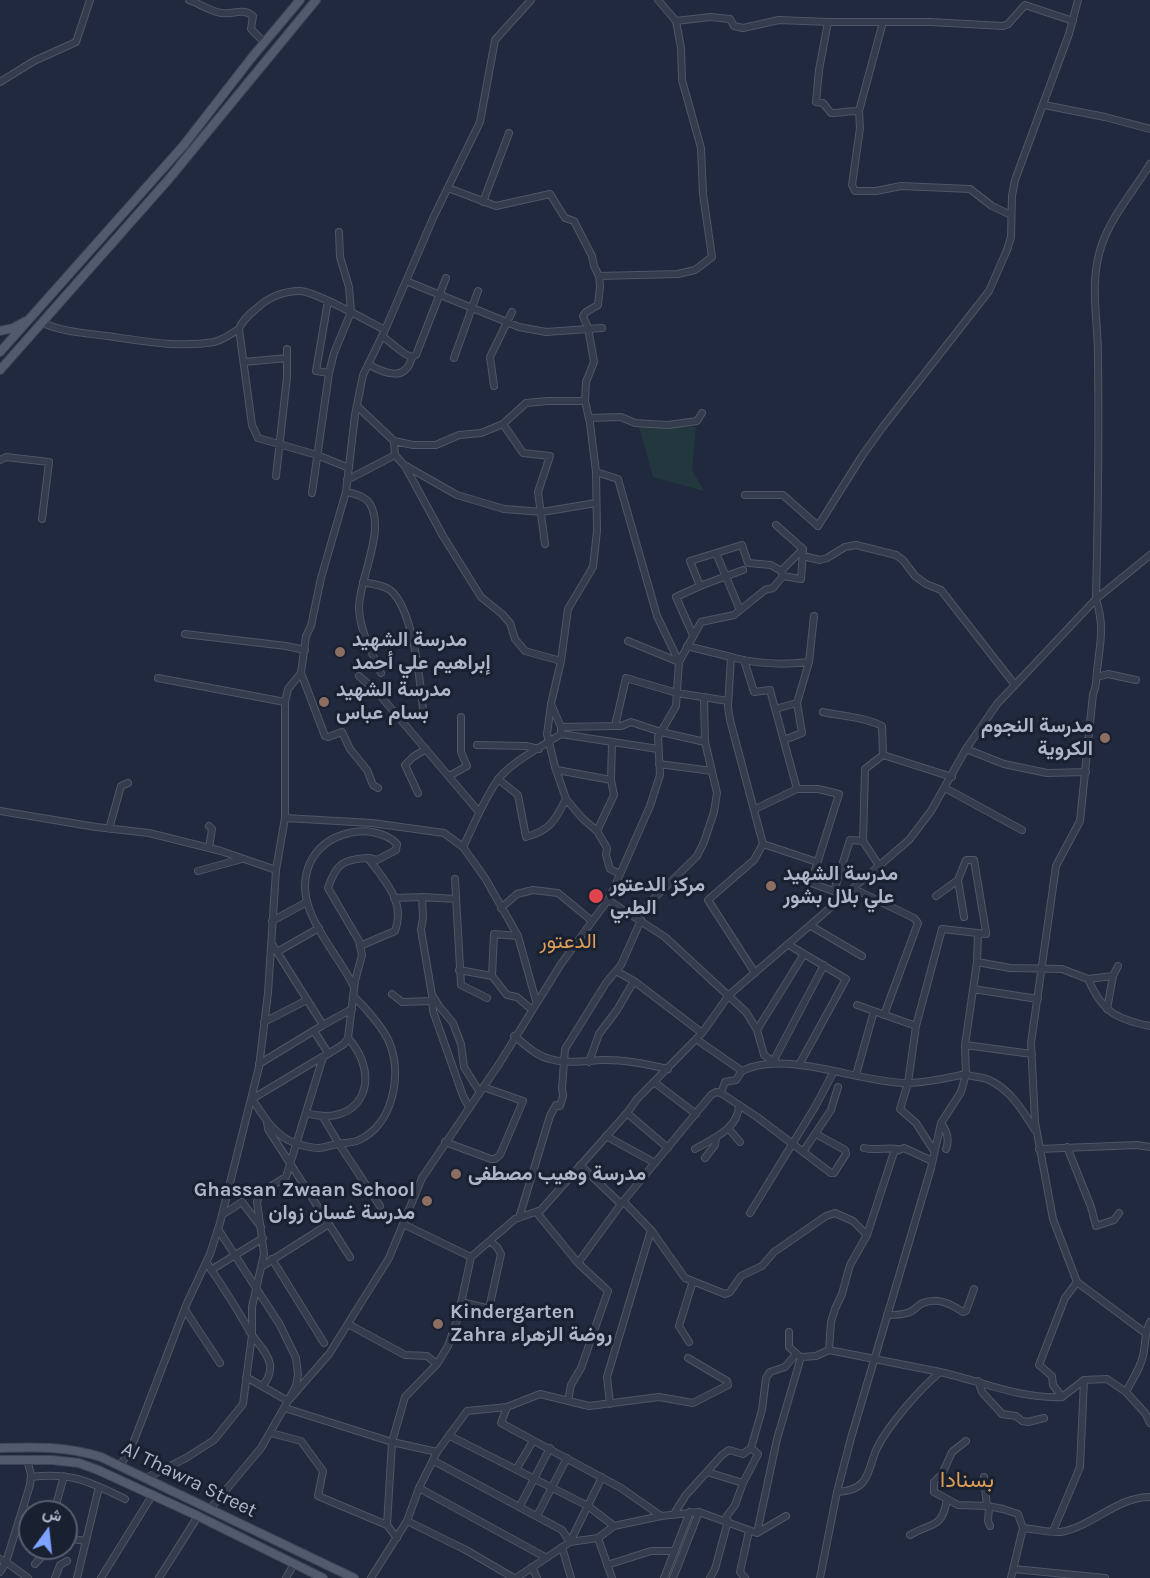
<!DOCTYPE html>
<html>
<head>
<meta charset="utf-8">
<style>
  body { margin:0 }
  #map { position:relative; width:1150px; height:1578px; overflow:hidden; background:#20293d; font-family:Karla,Vazirmatn,sans-serif }
  canvas { display:block }
  .north { position:absolute; left:18px; top:1500px; width:60px; height:60px; box-sizing:border-box; background:#192131; border:2px solid #555d6e; border-radius:50%; rotate:15deg; font-size:16px; font-weight:700; line-height:24px; text-align:center; color:#afb6c9 }
  .north::after { content:''; display:block; margin:auto; width:21px; height:27px; background:#7ea2ff; clip-path:polygon(50% 0,100% 100%,50% 72%,0 100%) }
</style>
</head>
<body>
<div id="map">
<canvas width="1150" height="1578"></canvas>
<div class="north">ش</div>
</div>
<script>
const g = document.querySelector('canvas').getContext('2d');
g.lineJoin = 'round';
function fillPath(path, color) { g.fillStyle = color; g.fill(path, 'evenodd'); }
function stroke(path, color, width, dash) { g.strokeStyle = color; g.lineWidth = width; g.lineCap = dash ? 'butt' : 'round'; g.setLineDash(dash || []); g.stroke(path); }
function drawText(font, color, halo, rows, align = 'center') {
  g.font = font + ' Karla,Vazirmatn,sans-serif'; g.lineWidth = 6; g.setLineDash([]); g.textBaseline = 'middle'; g.strokeStyle = halo; g.fillStyle = color; for (const [text, x, y, turn = 0] of rows) {
    g.save(); g.translate(x, y); g.rotate((+turn || 0) * Math.PI / 180); g.textAlign = isNaN(turn) ? turn : align; if (halo) g.strokeText(text, 0, 0); g.fillText(text, 0, 0); g.restore();
  }
}
fillPath(new Path2D(`
  M639,427h57l-4,43 12,21 -51,-14z`), '#22383e');
const minor = new Path2D(`
  M189,0c11,4 21,11 32,13 12,2 21,-6 32,3l-2,13 13,13
  M676,21l34,-4 20,2 4,7 9,2 36,-8 49,2h102l73,4 5,-2 17,-19 48,16
  M828,22l-9,48 -3,32 7,1 8,10c9,0 18,-2 28,-2l24,-89
  M0,82l34,-21 42,-19 14,-42
  M1044,105l61,12 45,12
  M859,111l1,17 -8,57 3,6h21l25,-5 69,3 22,17 19,9
  M448,188l48,18 54,-12 15,24 9,3 18,35 2,10 5,10
  M483,202l26,-69
  M406,281l113,46 27,5 56,-4
  M328,301l-12,70 13,2
  M43,323c20,9 42,10 64,13 35,5 72,12 107,6 9,-2 18,-9 25,-13 3,-9 11,-15 18,-21 12,-11 27,-17 43,-17 15,0 69,31 85,39l49,-114 46,-94 15,-82 36,-40
  M239,329l13,96 6,13 59,17 32,13
  M382,336c9,6 21,19 30,21
  M454,358l24,-67
  M244,362l43,-4
  M368,364c17,10 38,18 44,-7l4,-2 30,-77
  M494,386l-4,-29 22,-45
  M357,406l37,35 1,14 10,11 38,70 38,61 21,17 8,9 5,16 10,12 36,10
  M589,418l32,-1 14,6 33,2 29,-4 5,-8
  M503,424l20,29 27,3 -12,36 7,52
  M394,441l19,4h23l23,-10 22,-2 22,-9 23,-21 22,-2h37
  M0,460l6,-3 43,5 -7,57
  M406,466l51,29 47,14 38,3 54,-9
  M276,476l11,-99v-28
  M347,480l48,-25
  M346,492c9,2 19,4 24,12 16,27 -11,75 -11,104 1,24 13,44 22,65
  M312,493l17,-120 5,-20 17,-41 -2,-25 -9,-30 -1,-25
  M745,495h38l35,31 44,-70 20,-28 107,-137 18,-41 4,-13 1,-41 3,-16 54,-146 9,-34
  M776,525l27,24
  M716,553l24,57
  M803,556l17,4 7,-2 18,-11 11,-2 40,10 7,5 12,16 11,8 15,6 74,95
  M783,576l18,3 2,-27
  M363,582c8,2 21,3 27,8 23,18 30,90 33,119
  M700,586l-10,-25 52,-16 6,18 23,2 10,6 22,-22
  M185,634l101,12 19,4
  M693,635l-17,-38 24,-11 43,-16
  M628,641l51,21 22,-40 33,-7 31,-25 8,-2 10,-12 -2,-5
  M687,646l44,11 -3,50 2,13 33,124 54,18
  M731,657c25,7 52,8 78,5l5,-46
  M744,660l10,32 16,-2 27,99 -42,20
  M301,673l24,63 3,1 14,-5 8,17 17,21 6,15 5,3
  M359,676l19,17 101,119
  M1097,677l11,-3 28,6
  M158,678l127,24
  M704,697l1,45
  M797,703l12,-41
  M551,705l-4,29 8,33 11,32 16,19 15,13 10,17 -1,7 4,14 10,5
  M775,709l22,-6 5,30 -18,7
  M823,712c18,4 42,5 59,14l1,29 69,22
  M615,726h6l10,-4 30,10 44,10 12,51 -3,19 -10,30 -7,14 -62,61
  M561,727l54,-1 11,-48 51,15 51,8
  M561,734v-7l-10,-23 10,-43 7,-52 25,-42 4,-36 -1,-59 -6,-49 -5,-22 1,-19 8,-20 -6,-34 -5,-12 3,-4 12,-7 2,-19 -1,-10 79,-2 17,-4 17,-13 -9,-63 -2,-46 -19,-68 -1,-32 -5,-27 -18,-21
  M477,745l49,1 13,3
  M966,749l38,15 43,9 39,-1
  M659,764l53,7
  M557,770l54,10
  M449,776l18,-10 -6,-14v-35
  M498,779l20,16 8,42c25,-7 29,-17 40,-38
  M945,788l77,42
  M797,789h21l21,5 -28,89 36,13
  M418,793l-13,-28 8,-8 13,-8
  M0,811l96,16 53,6 72,18 55,19
  M285,818l87,5 72,10 19,14 22,31 33,58 18,65
  M209,826l3,3 -3,19
  M109,829l12,-43 7,-3
  M597,831l17,-36 -3,-15 1,-38
  M463,847c11,-22 20,-46 34,-66 12,-18 46,-35 64,-47l97,15
  M880,867l-17,-26 2,-72 18,-14
  M198,871l44,-12
  M455,879l6,106 26,13
  M854,889l60,29 4,5 -34,92
  M834,891l16,-51 13,1
  M936,896l22,-16
  M422,897l1,21 -2,12 11,65 7,11 14,17 8,21 3,23 15,24
  M394,898l28,-1 34,2
  M608,900l57,37 81,75 11,18 7,25 11,8
  M501,908l16,-14 16,-4 25,3 34,28
  M272,921l35,-19
  M811,926l51,30
  M551,941l8,1 12,8
  M789,945l57,34 -47,86
  M277,952l42,-24
  M977,962l33,6 52,1 26,10c14,32 27,40 62,47
  M459,970l33,6 15,19 10,2 14,12
  M616,971l18,10 68,52
  M755,973l-47,-73 46,-40 9,-16
  M492,976l2,-42 24,2
  M1113,976l5,-10
  M1088,979l25,-3 -6,33
  M353,985c-18,-37 -63,-78 -43,-122 8,-17 22,-26 39,-30 15,-4 37,-1 48,11l-1,6 -19,10 -8,-2
  M973,989l65,10
  M392,994l10,8 30,-1
  M432,998l1,13 30,85 6,11
  M857,1005l59,21
  M264,1022l43,-22
  M323,1025l29,-16
  M757,1030l47,-76
  M314,1031l14,22
  M514,1036c11,8 22,20 36,23 17,5 35,2 52,1 22,-1 45,4 66,9
  M696,1039l46,32c44,-22 117,12 165,12 19,0 40,-5 59,-9 7,4 16,2 23,6 22,10 33,30 46,50
  M965,1045l67,9
  M589,1062l10,-28 18,-24 17,-29
  M775,1063v-5l49,-93
  M259,1064l64,-39 -51,-81
  M856,1075l18,-64
  M654,1082l42,32
  M721,1093l4,-11 11,-2 6,-9
  M253,1094l-1,5c10,15 20,32 36,41 8,4 22,8 31,8 5,0 12,-3 18,-4 7,-1 16,-1 22,-4 34,-16 43,-64 31,-96 -5,-14 -25,-37 -36,-47
  M252,1099l70,-42
  M306,1113c55,16 78,-35 42,-75
  M627,1113l41,35
  M323,1117l16,27 41,62
  M267,1122l1,7 82,128
  M941,1123c6,8 9,16 5,26
  M728,1128l12,14
  M606,1136l49,27
  M445,1142l46,17h4l5,-4 23,-54 -40,-14
  M1067,1147l24,60 5,19 18,-6 5,-7
  M864,1148c11,3 23,-1 34,1
  M695,1149c18,-10 44,-21 44,-44
  M1039,1149l98,-4 13,2
  M934,1151l-18,-28 -16,-14 8,-26 8,-57 26,-97 36,4
  M803,1152l28,-42 7,-23
  M705,1158l10,-13 1,-7
  M580,1165l41,39
  M624,1202l27,28 34,48 40,16 5,-2 11,-16 21,-10 12,-14 52,-36 9,-3 18,8 14,14
  M537,1213l41,50 30,28 -27,77 -10,17 -3,16
  M750,1213l65,-106 19,-36
  M222,1215l20,-13 19,25
  M519,1218l31,-102 6,-11 4,1 3,-10 -1,-8 3,-39 41,-66 15,-18 20,-45
  M403,1224l68,33
  M218,1229l62,96 16,33 2,16 -2,12 -8,15 -42,-24
  M272,1259l52,84
  M207,1263c15,23 30,45 43,69 7,11 17,19 20,32 1,9 -2,16 -8,22
  M578,1263l43,-59 90,-109 5,-3 5,1 36,24 74,56h3l12,-19 -1,-4 -29,-16
  M261,1267l68,-43
  M211,1270l52,-32
  M1077,1282l-12,16 -26,67 13,11 1,9 9,12 22,-17 23,-1 19,13 19,21 5,10
  M461,1302l50,12
  M489,1309l12,-55 -4,-7 -7,-6
  M185,1310l35,53
  M887,1315c7,0 14,0 20,-2 7,-1 9,-7 16,-10 15,-6 28,1 40,9l3,-1 8,-22
  M348,1324l57,31 22,1 10,8
  M789,1332v15l9,8
  M1144,1332l-67,-50 -24,-63 -18,-97 -4,-79 25,-177 24,-45 13,-127c4,-8 3,-14 4,-23 3,-29 8,-43 -1,-72 2,-81 3,-162 2,-243 0,-38 -9,-71 3,-109 10,-31 33,-56 49,-83
  M689,1342l-10,-16 14,-45
  M829,1350l2,-28 4,-13 7,-15 8,-29 17,-30 27,-83 10,-4 28,13
  M978,1381l4,11 20,22 14,2 6,5 6,1 16,-4
  M1126,1392c6,-12 14,-23 17,-36 3,-13 1,-22 7,-34
  M610,1404l-3,-27 44,-147
  M507,1407l-6,16 120,65 40,28
  M285,1408l107,34 45,10
  M271,1433l30,8 22,30 -5,25 69,29
  M450,1436l138,70 26,20
  M966,1441l-14,11 -10,22 -8,8v10l24,13 29,1 2,2 -1,13 2,5
  M27,1459l4,16 -1,10 -24,77 22,16
  M434,1461l128,69 8,12
  M120,1466l12,-20 55,-143 23,-49 10,-31 39,-156 9,-74 8,-123 9,-52v-116l3,-13 13,-16 5,-37 5,-10 10,-48 25,-86 9,-77 8,-40 22,-45
  M517,1468l16,-27
  M707,1472l36,11
  M31,1477c41,-5 59,5 94,22
  M984,1477l3,29 16,3 15,5 5,14 -12,50
  M146,1478l40,-20 28,-18 29,-36 9,-69v-28l12,-53 -7,-52 3,-9 26,-16 37,-120 21,-13 4,-6 7,-57 7,-26 -3,-14 -31,-53c8,-24 15,-29 40,-30 17,23 38,44 27,73l-35,15
  M419,1488l126,69
  M837,1492c9,-1 19,-2 26,-10 7,-8 9,-24 14,-34 12,-24 43,-59 63,-76 41,9 79,27 122,25
  M520,1506l30,-58
  M23,1509l11,3
  M210,1509l51,-61 27,-47 41,-47 60,-96 33,-80 77,-114 62,-100 49,-67 40,-91 10,-31 -2,-38 18,-31 3,-44 -22,-46 -39,-137 -22,-7
  M54,1512l10,-36
  M674,1514l12,-19 36,-40 7,-5 14,4 8,-6 11,-38 4,-32 4,-6 15,-5 11,-13
  M537,1516l30,-58
  M724,1520l11,-15 8,-22 15,-29 -7,-6
  M407,1521l59,29 48,28
  M18,1524l12,2
  M1023,1528c12,1 27,5 38,4 32,-6 56,-35 89,-35
  M1053,1531l27,-64 4,-87
  M757,1533l20,-94 24,-82 15,-1 13,-6 111,22
  M910,1535c21,-13 32,-5 37,-36
  M66,1538l20,3
  M397,1538l-10,-13 5,-83 13,-45 32,-33 11,-18 10,-29 13,-60 44,-38 26,-9 86,-97 10,-14 65,-66 27,-38 180,-155 22,-29 35,-62 31,-45 99,-105 54,-44
  M598,1538l14,40
  M570,1542l32,-65
  M562,1547l9,31
  M0,1559l6,3 -6,10
  M35,1564l15,-16
  M607,1565l44,-14h24
  M532,1567l5,11
  M1014,1569l91,9
  M55,1578l5,-13 7,-4
  M77,1578l22,-91
  M101,1578l52,-84
  M159,1578l39,-62
  M286,1578l8,-14
  M371,1578l36,-57 12,-33 18,-36 30,-41 40,-4 33,-13 49,12 70,-9 34,6 35,-18 -1,-4 -39,-23
  M516,1578l54,-36 28,-4 16,-12 47,-10 38,-4 58,21 29,-17
  M664,1578l26,-66
  M673,1578l26,-66
  M710,1578l5,-9 13,-48
  M745,1578l-5,-6 9,-41
  M820,1578l17,-86 14,-54 80,-270 10,-45 20,-31 5,-18 -1,-29 12,-83 1,-29 8,1v-2l-12,-72h-8l-8,20 6,37`);
const major = new Path2D(`
  M0,331l13,-3 13,-7
  M0,352l183,-206 70,-90 47,-56
  M0,370l168,-190 148,-180
  M0,1448c36,-1 65,-2 101,9l253,121
  M0,1460h52l27,3 19,7 100,46 125,62`);
stroke(minor, '#4f5667', 8);
stroke(major, '#3d4556', 10);
stroke(minor, '#343c4d', 6);
stroke(major, '#525a6d', 8);
for (const [x, y, r, color] of [
  [340,652,6,"#8d6e63"],
  [324,702,6,"#8d6e63"],
  [1105,738,6,"#8d6e63"],
  [771,886,6,"#8d6e63"],
  [596,896,8,"#e0444e"],
  [456,1174,6,"#8d6e63"],
  [427,1201,6,"#8d6e63"],
  [438,1324,6,"#8d6e63"]
]) { const dot = new Path2D(); dot.arc(x, y, r, 0, 2 * Math.PI); g.fillStyle = color; g.fill(dot); stroke(dot, '#192131', 2); }
drawText('bold 20px', '#afb6c9', '#192131', [
  ["مدرسة الشهيد",352,640],
  ["إبراهيم علي أحمد",352,663],
  ["مدرسة الشهيد",336,690],
  ["بسام عباس",336,713],
  ["مدرسة النجوم",1093,726,"right"],
  ["الكروية",1093,749,"right"],
  ["مدرسة الشهيد",783,874],
  ["علي بلال بشور",783,897],
  ["مركز الدعتور",610,885],
  ["الطبي",610,908],
  ["مدرسة وهيب مصطفى",468,1174],
  ["Ghassan Zwaan School",415,1190,"right"],
  ["مدرسة غسان زوان",415,1213,"right"],
  ["Kindergarten",450,1312],
  ["Zahra روضة الزهراء",450,1335]
], 'left');
drawText('20px', '#afb6c9', '#192131', [
  ["Al Thawra Street",189,1480,26]
]);
drawText('21px', '#de9e55', '#192131', [
  ["الدعتور",568,942]
]);
drawText('22px', '#de9e55', '#192131', [
  ["بسنادا",967,1481]
]);
</script>
</body>
</html>
